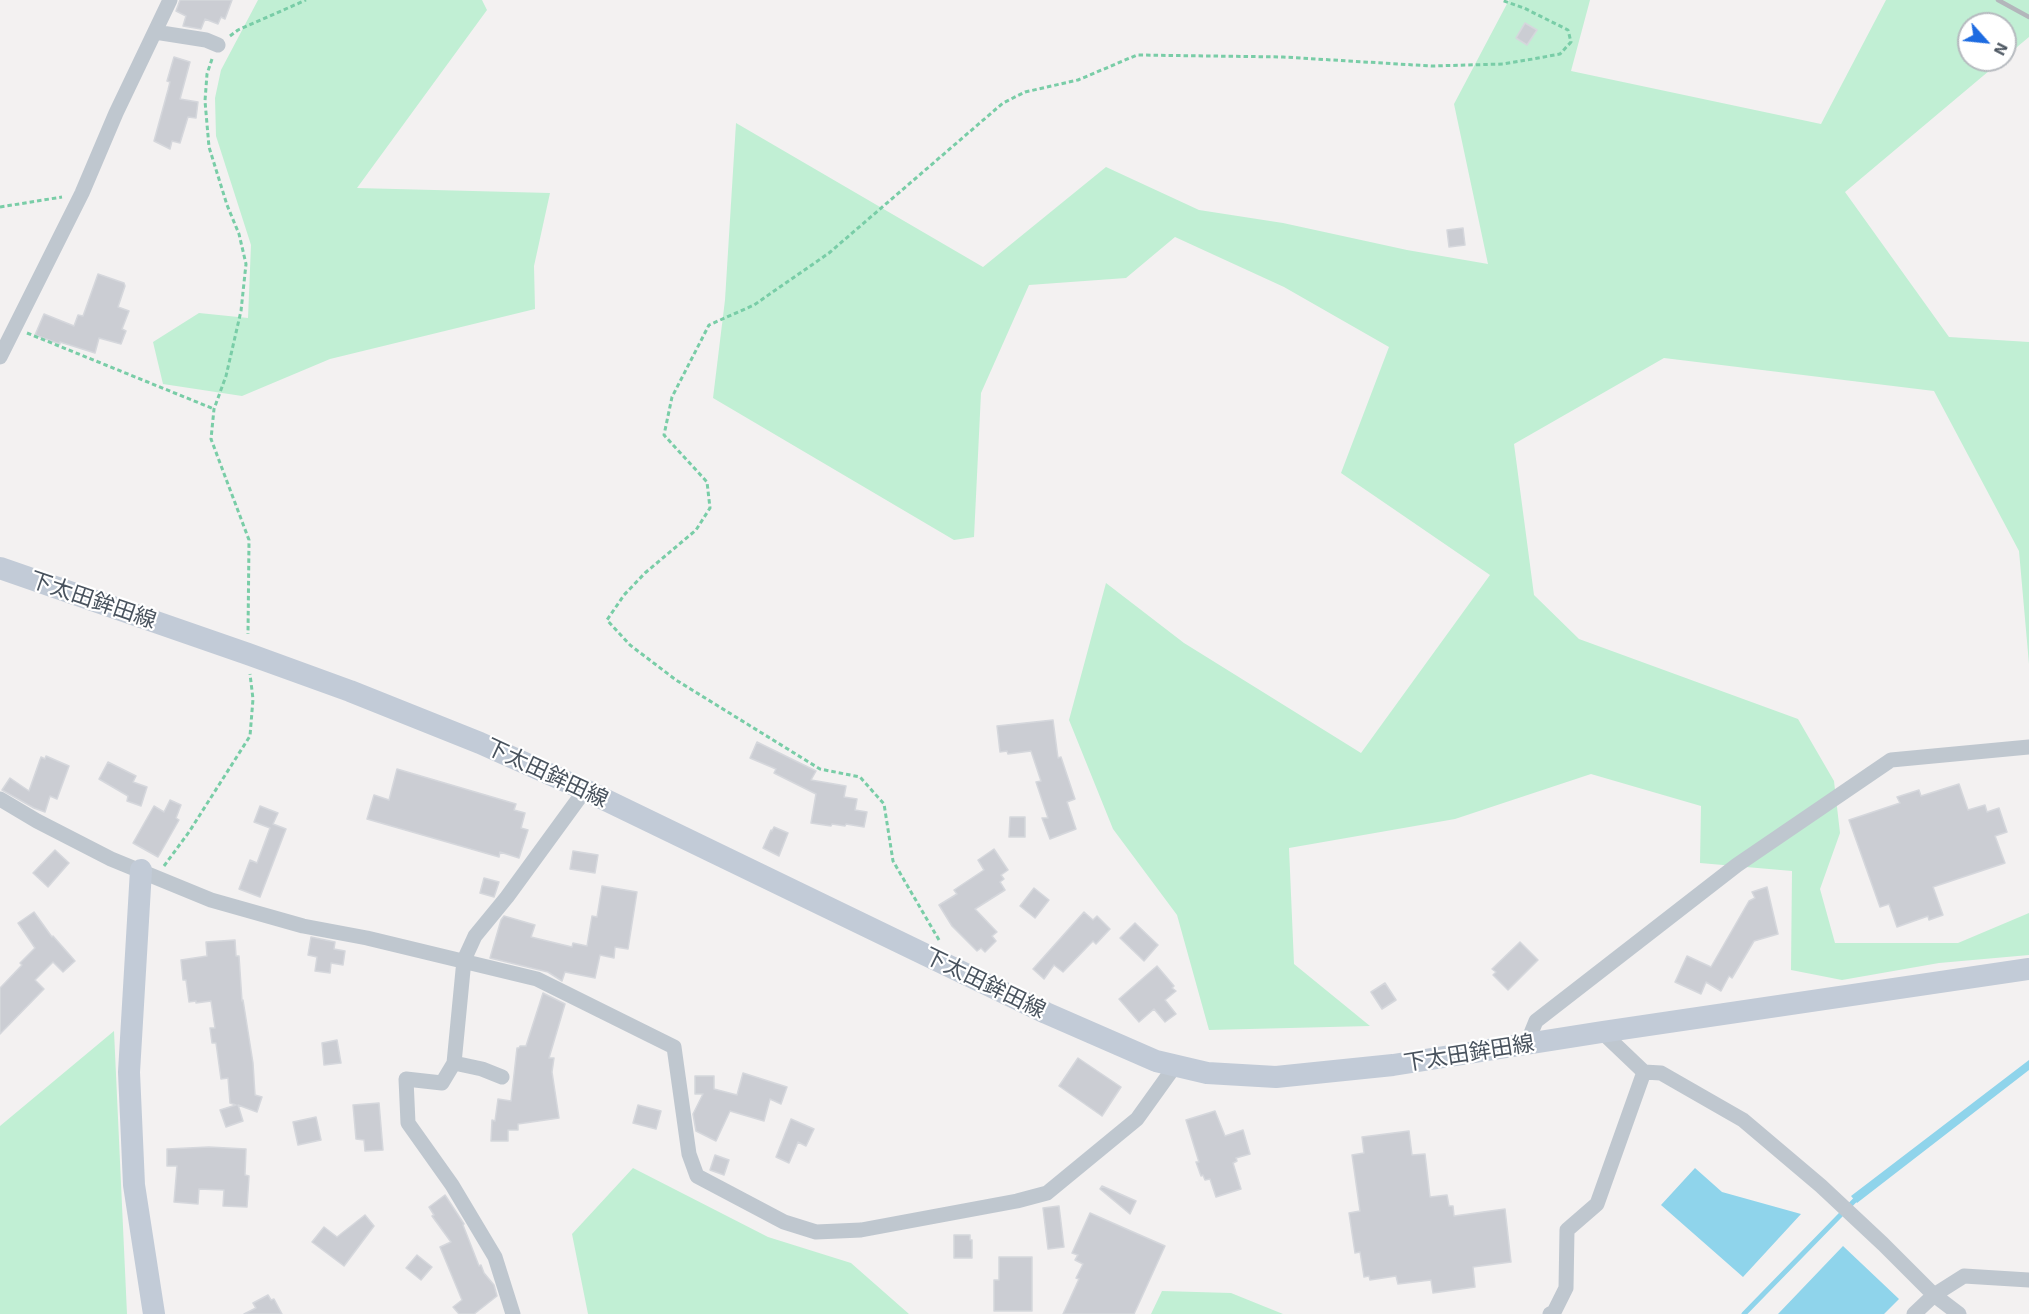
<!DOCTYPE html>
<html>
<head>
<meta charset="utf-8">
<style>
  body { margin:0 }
  #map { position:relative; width:2029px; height:1314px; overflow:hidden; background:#f3f1f1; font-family:"Exo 2",sans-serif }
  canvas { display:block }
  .north { position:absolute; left:1957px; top:12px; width:60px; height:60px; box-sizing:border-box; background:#fff; border:2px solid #b6babf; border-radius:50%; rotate:117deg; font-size:16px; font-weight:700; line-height:24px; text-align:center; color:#49535e }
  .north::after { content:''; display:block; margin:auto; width:21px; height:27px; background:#1d6be1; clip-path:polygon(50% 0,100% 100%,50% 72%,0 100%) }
</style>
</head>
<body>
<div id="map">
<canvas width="2029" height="1314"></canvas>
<div class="north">N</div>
</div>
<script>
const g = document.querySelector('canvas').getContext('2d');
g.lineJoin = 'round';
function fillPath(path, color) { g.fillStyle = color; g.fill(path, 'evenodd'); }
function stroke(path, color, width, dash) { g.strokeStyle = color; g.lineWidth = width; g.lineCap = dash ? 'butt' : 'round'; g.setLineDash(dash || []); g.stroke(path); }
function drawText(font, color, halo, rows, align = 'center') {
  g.font = font + ' "Exo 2","Noto Sans JP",sans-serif'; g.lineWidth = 4.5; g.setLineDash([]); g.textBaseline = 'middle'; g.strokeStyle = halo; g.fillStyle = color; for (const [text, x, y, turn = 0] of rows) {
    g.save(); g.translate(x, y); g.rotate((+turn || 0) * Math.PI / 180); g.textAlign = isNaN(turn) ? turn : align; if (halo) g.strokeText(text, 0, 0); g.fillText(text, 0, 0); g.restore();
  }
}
fillPath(new Path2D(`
  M258,0h224l5,10 -130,178 193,5 -16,73 1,43 -205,50 -88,37 -79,-12 -10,-42 46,-29 49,5 3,-73 -35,-109 -1,-38 6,-28z
  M1509,0h81l-19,71 250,53 65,-124h143v37l-24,20v-33h-36v36h33l-157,132 104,145 80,5v322l-10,-113 -85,-160 -270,-33 -150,86 20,151 45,44 219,80 36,62 6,52 -20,56 15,54h123l71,-30v42l-90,8 -97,17 -51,-10 1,-99 -92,-8 1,-57 -110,-32 -136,45 -166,29 5,116 76,62 -161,4 -32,-115 -64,-86 -44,-109 37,-137 78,60 177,110 129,-178 -149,-102 48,-126 -105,-60 -109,-50 -49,41 -97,7 -48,108 -7,144 -20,3 -241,-142 12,-98 11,-177 247,144 123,-100 93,43 84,13 124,27 81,14 -34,-160z
  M114,1031l13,283h-127v-188z
  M633,1168l135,69 83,26 58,51h-321l-16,-80z
  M1162,1291l69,2 52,21h-132z`), '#c1efd4');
fillPath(new Path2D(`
  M2029,1060v10l-172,133 -6,-7z
  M1695,1168l27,24 79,22 -58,63 -82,-72z
  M1843,1246l56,53 -15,15h-106z`), '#8fd4eb');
stroke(new Path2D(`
  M1744,1314l114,-117`), '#8fd4eb', 5);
const building = new Path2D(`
  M180,0h52l-7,19 -4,-2 -3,7 -13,-5 -4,10 -18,-3 3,-10 -10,-5z
  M1525,23l12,7 -10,15 -11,-7z
  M174,57l16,5 -10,37 18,3 -2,16 -8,-1 -8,26 -8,-2 -2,8 -16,-8 14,-51 2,-8 -3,-1z
  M1463,228l2,17 -16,2 -2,-17z
  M98,274l26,9 1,3 -7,21 11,4 -7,18 4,2 -5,13 -22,-6 -4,15 -35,-11v2l-25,-9 9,-21 30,12 4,-11 5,1z
  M1053,720l5,38 3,-1 14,42 -8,3 9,27 -26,10 -8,-21h6l-12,-36 5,-1 -10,-30 -23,3 -1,-3 -7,1 -3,-26z
  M757,742l59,29 -5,9 35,6 -2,11 13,2 -2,11 12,2 -3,15 -18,-3 -1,2 -13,-2 -1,2 -20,-3 5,-29 -42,-21 2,-4 -26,-11z
  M46,756l23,10 -12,33 -7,-3 -5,16 -11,-4 -32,-18 8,-12 19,13 12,-34 4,2z
  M108,762l28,14 -3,6 14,5 -6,19 -14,-5 1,-5 -29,-17z
  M397,769l119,35 -2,6 11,3 -4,15 7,2 -9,28 -19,-6 -1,5 -132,-38 7,-24 15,5z
  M1959,784l9,26 17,-5 2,7 12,-4 8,24 -12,4 10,27 -72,24 10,28 -14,5 -1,-4 -31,11 -8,-23 -9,3 -31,-87 51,-17 -3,-6 22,-7 2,6z
  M170,800l11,5 -5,13 3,2 -21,37 -25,-14 21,-37 10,6z
  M260,806l18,7 -5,11 13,5 -26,68 -21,-8 11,-29 7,3 13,-35 -16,-6z
  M1010,817h15v20h-16z
  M774,827l14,6 -9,23 -16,-8 8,-18 1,1z
  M994,849l14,21 -7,5 3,4 -4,3 5,8 -30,19 22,23 -5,4 4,5 -11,11 -4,-4 -4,3 -25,-25 -13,-21 18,-11 -3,-4 30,-20 -6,-10z
  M55,850l14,13 -21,24 -15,-14z
  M573,851l25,4 -3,18 -25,-4z
  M484,878l15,4 -5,15 -14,-4z
  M602,886l35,6 -9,57 -13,-2 -1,11 -14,-3 -5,23 -30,-6 -3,9 -14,-9 -58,-14 11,-38 3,-4 31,9 -4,12 41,10 1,-4 14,3 5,-30 5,1z
  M1767,887l11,47 -24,7 -22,37 -3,-2 -8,15 -15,-9 -5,12 -26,-12 12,-26 24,11 38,-66 6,-3 -3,-6z
  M1034,888l15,12 -14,18 -15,-12z
  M34,912l18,25 1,-1 22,25 -12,11 -10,-10 -18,18 9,9 -44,45v-46l22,-23 -2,-2 15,-15 -17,-25z
  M1084,912l9,8 4,-4 13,13 -14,15 -3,-3 -30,31 -9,-7 -10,14 -11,-10z
  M1135,923l23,22 -14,16 -24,-23z
  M311,937l24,5 -1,7 11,2 -2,14 -12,-2 -1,10 -15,-2 2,-14 -9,-2z
  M235,940l1,16h3l3,45 1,-1 10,63 2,32 7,2 -5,15 -19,-7 5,16 -17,6 -6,-17 16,-5 -6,-2 -2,-25 -7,1 -5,-36h-4l-2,-15h5l-4,-27 -15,2v-2l-7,1 -3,-22h-3l-2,-20 26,-4 -1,-14z
  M1520,942l18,18 -30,30 -15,-15 3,-3 -4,-3z
  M1157,966l17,20 -2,2 4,3 -11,9 11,14 -11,8 -11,-13 -15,13 -20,-23z
  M1385,983l11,17 -14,9 -11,-17z
  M543,993l22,11 -16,54h5l-2,14 7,46 -41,6v6h-10v11h-17l1,-21 3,1 3,-22 13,2 6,-53h2l1,-2h6z
  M337,1040l4,23 -17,2 -2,-22z
  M1078,1058l43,29 -19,29 -43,-30z
  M743,1073l44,14 -6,17 -11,-5 -6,22 -34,-10 -14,30 -20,-10 -3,-17 10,-20h-8v-18h19v13l23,6z
  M379,1103l4,47 -18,1 -1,-11 -8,-1 -3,-34z
  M638,1105l23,6 -5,18 -23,-6z
  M1215,1111l10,25 18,-6 7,24 -14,4 1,3 -4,2 8,26 -25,8 -6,-18 -5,1 -2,-5 -2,1 -5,-14h3l-13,-42z
  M316,1117l5,23 -23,5 -5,-23z
  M791,1119l23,10 -8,17 -8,-4 -9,21 -13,-6z
  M1409,1131l3,24 13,-1 5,43 17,-2 2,11h4l1,10 51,-7 6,53 -38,5 2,20 -42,6 -2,-13 -33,4 -2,-8 -26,4 -1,-4 -5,1 -4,-25 -5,1 -6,-40 11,-2 -8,-56 12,-2 -2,-16z
  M209,1147l37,2 -1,26 4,1 -2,31 -24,-1 1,-16 -25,-1 -1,15 -24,-2 3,-36h-10v-17z
  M715,1155l14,5 -5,15 -14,-5z
  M1102,1186l34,15 -6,13 -30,-25z
  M445,1195l19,29 -1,1 16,41 2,-1 3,8 10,12 3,11 -23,18h-15l-6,-7 9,-7 -22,-53 11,-5 -19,-26 2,-1 -5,-8z
  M1059,1206l5,41 -16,2 -5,-41z
  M1090,1213l75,33 -31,68h-71l16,-35 -3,-1 7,-14 -8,-4 3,-5 -6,-2z
  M365,1215l9,11 -30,40 -32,-24 12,-15 13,10z
  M954,1235h16v5h2v18h-18z
  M417,1255l15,12 -11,13 -15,-12z
  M999,1257h33v54h-38v-31h5z
  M268,1295l3,5 3,-1 8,15h-38l12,-6 -3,-5z`);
fillPath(building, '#cbcdd3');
stroke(building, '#d5d7dc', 1.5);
stroke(new Path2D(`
  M230,36l8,-6 68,-30
  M212,59l-5,15 -2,27 4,46 18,58 12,29 7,30 -5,47 -15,65 -12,33 -3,30 38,101 -1,94
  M0,207l62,-10
  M27,333l187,76
  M164,866l25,-34 61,-96 3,-37 -3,-25
  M939,940l-46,-79 -9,-57 -24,-27 -40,-8 -144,-89 -46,-35 -23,-25 17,-25 21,-22 51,-43 14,-22 -3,-26 -43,-47 8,-38 37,-72 45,-20 75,-52 174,-150 22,-11 53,-12 59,-25 146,2 148,9 72,-2 30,-5 27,-5 11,-12 -3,-12 -44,-22 -23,-8`), '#79cda7', 3, [4.5, 3]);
stroke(new Path2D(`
  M155,32l51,8 12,5
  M0,357l82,-164 34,-80 54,-113
  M0,799l37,22 74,38 100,41 92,26 64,12 170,41 137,68 15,107 8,22 87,46 32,10 45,-2 156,-29 30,-8 90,-74 38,-53
  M1602,1032l42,40 17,1 82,47 78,66 62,58 51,51 25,19
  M1527,1043l9,-22 201,-156 154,-105 138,-13
  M454,1063l28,6 20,8
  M513,1314l-18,-57 -43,-72 -44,-62 -2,-44 36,4 12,-20 10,-103 11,-24 32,-39 78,-107
  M1550,1314l4,-2 12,-24 1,-58 30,-26 47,-132
  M1914,1314l20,-19 30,-19 65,4`), '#bfc7cf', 15);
stroke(new Path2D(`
  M0,568l248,86 102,37 130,52 105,47 461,223 110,48 51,12 69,4 117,-12 209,-33 427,-63
  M141,870l-12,202 5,113 20,129`), '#c2cbd7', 22);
stroke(new Path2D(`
  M1998,0l31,17`), '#b3b6bb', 4.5);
drawText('22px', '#49535e', '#fff', [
  ["下太田鉾田線",93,600,19],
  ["下太田鉾田線",547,773,25],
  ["下太田鉾田線",985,983,26],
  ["下太田鉾田線",1469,1053,-9]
]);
</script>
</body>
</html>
